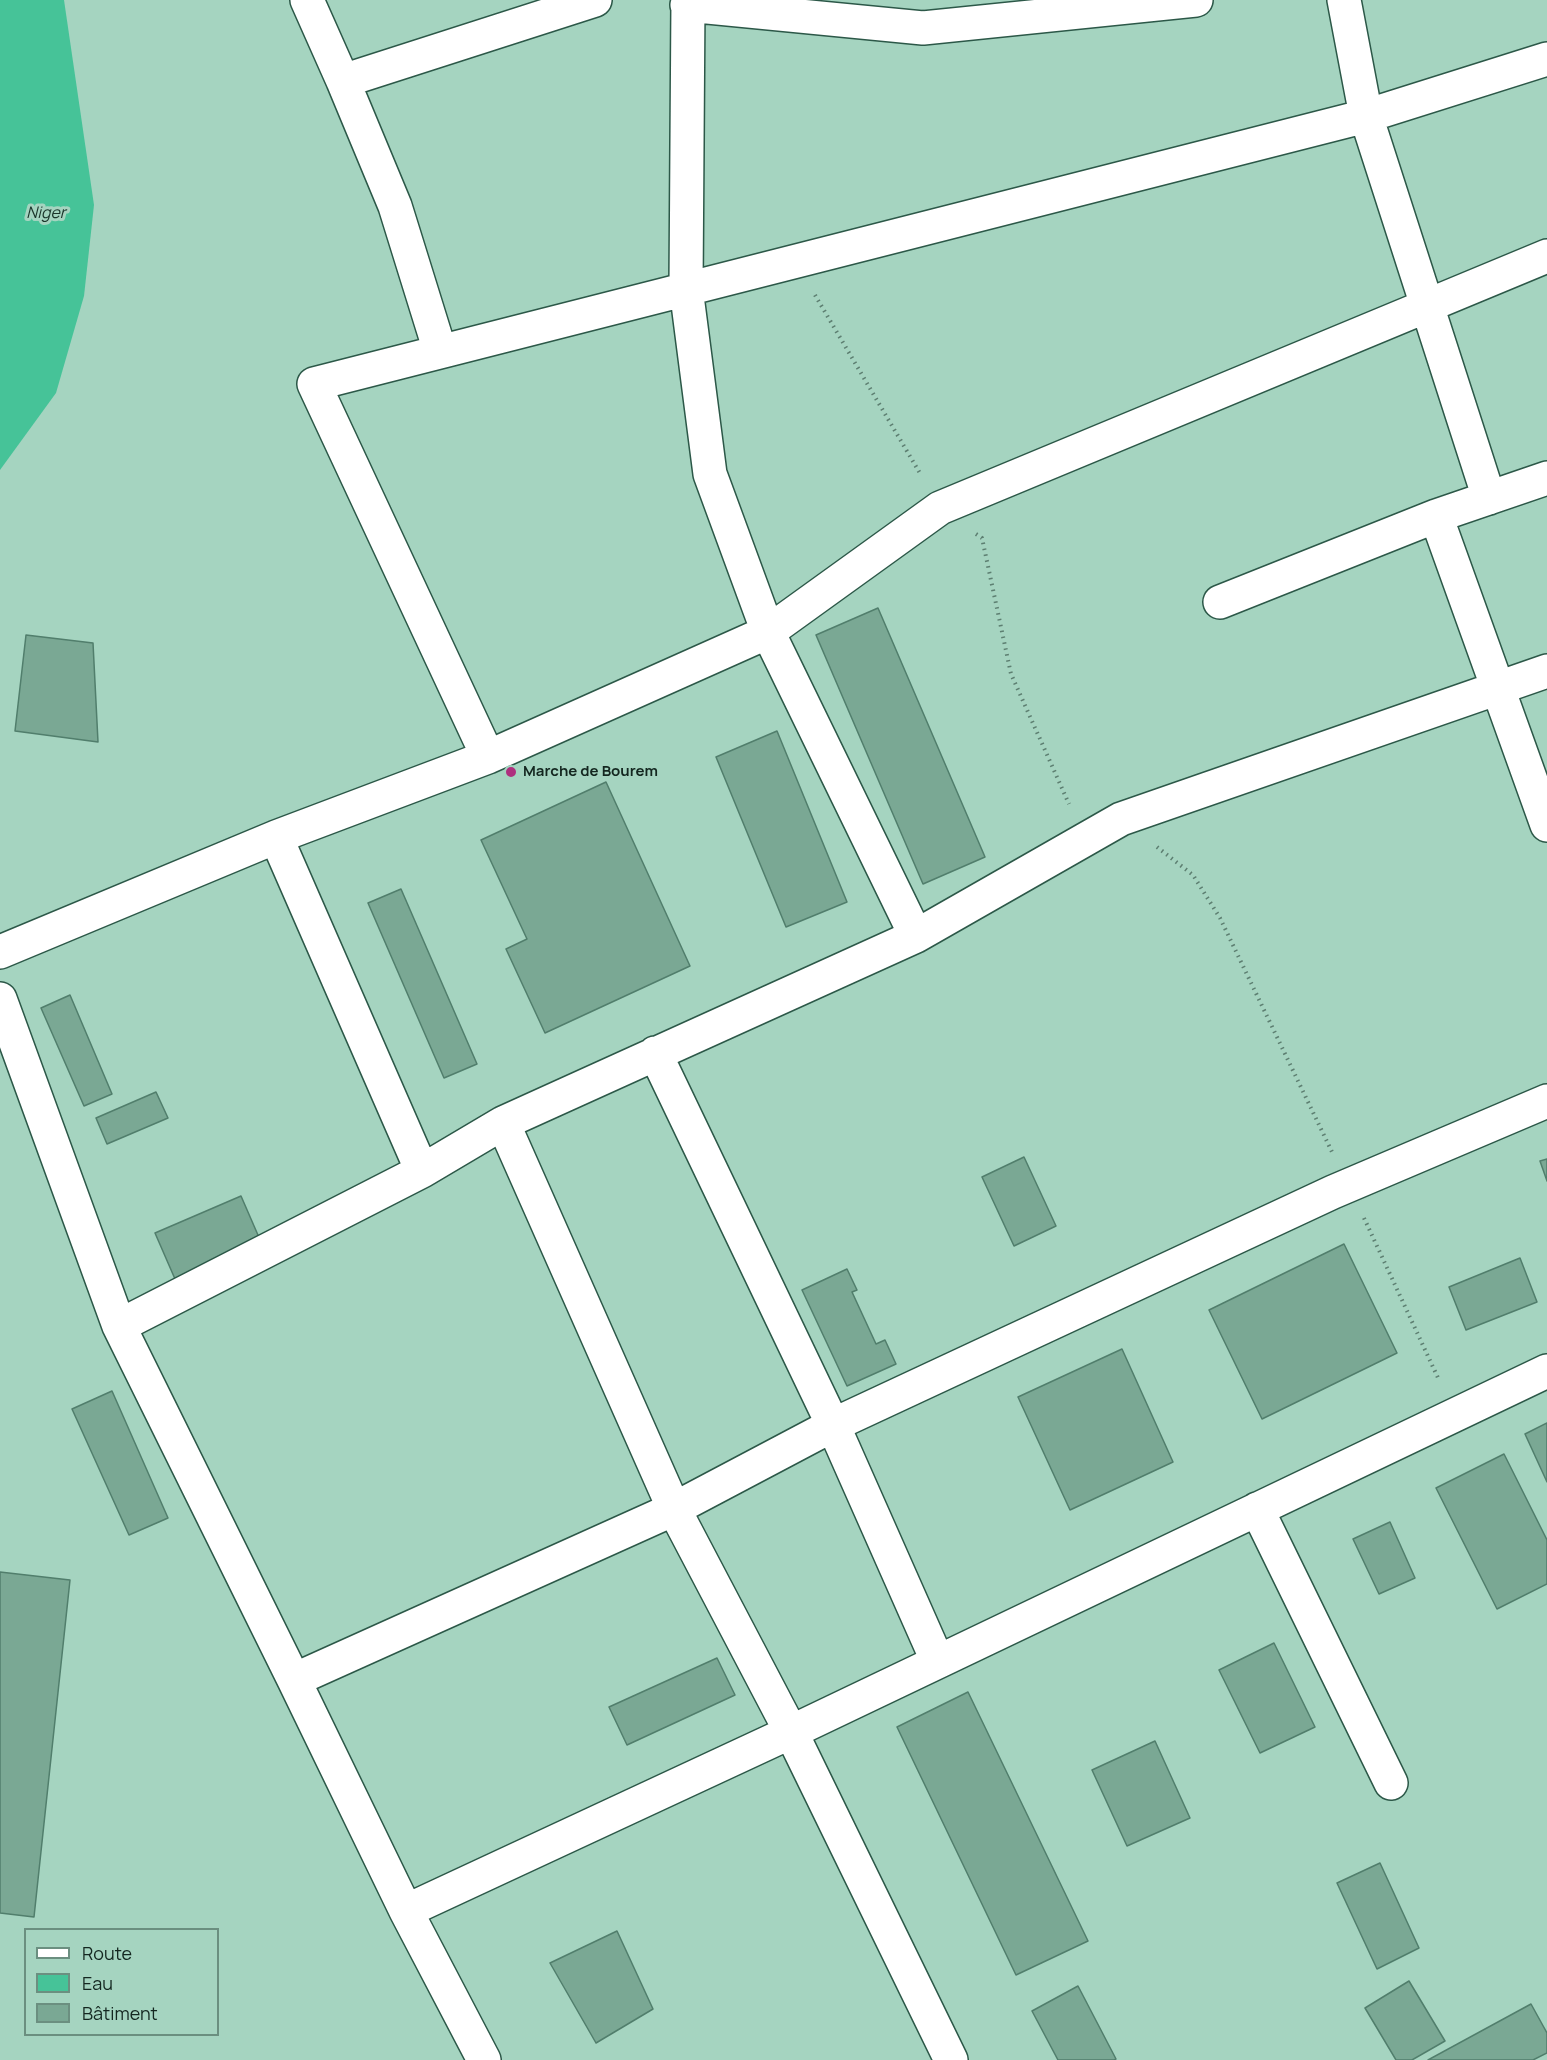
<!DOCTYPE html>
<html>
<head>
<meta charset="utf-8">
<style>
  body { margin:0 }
  #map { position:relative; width:1547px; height:2060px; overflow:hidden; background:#a5d4c0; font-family:Manrope,sans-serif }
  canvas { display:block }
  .legend { position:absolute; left:24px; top:1928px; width:195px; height:108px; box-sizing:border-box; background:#a5d4c0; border:2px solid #6b8f80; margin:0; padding:8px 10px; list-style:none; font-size:18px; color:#142720 }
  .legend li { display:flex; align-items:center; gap:12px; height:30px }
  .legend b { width:30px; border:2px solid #6b8f80 }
</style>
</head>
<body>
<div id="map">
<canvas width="1547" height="2060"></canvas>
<ul class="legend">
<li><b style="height:8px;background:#fff"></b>Route</li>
<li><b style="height:16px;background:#46c398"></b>Eau</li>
<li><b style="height:16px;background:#7aa894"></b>Bâtiment</li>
</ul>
</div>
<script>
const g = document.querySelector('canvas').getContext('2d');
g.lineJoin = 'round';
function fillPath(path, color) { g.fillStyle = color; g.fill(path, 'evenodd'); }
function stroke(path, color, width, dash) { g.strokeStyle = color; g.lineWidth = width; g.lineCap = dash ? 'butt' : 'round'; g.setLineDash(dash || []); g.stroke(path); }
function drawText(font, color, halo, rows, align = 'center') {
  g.font = font + ' Manrope,sans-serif'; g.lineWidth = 6; g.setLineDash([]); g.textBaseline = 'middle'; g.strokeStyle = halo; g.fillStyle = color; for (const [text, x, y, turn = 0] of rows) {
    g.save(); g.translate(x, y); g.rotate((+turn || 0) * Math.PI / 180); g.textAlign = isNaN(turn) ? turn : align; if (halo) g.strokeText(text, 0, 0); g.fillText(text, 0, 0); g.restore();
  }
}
fillPath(new Path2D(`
  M0,0h64l30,205 -10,91 -28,97 -56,77z`), '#46c398');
const building = new Path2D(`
  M878,608l107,249 -62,27 -107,-249z
  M26,635l67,8 5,99 -83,-11z
  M777,731l70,171 -61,25 -70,-170z
  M606,782l84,184 -145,67 -39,-84 21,-10 -46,-99z
  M401,889l76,175 -33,14 -76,-175z
  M70,995l42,99 -28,12 -43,-98z
  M156,1092l12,26 -61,26 -11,-26z
  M1024,1157l32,69 -42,20 -32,-69z
  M1547,1159v22l-7,-20z
  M241,1196l20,46 -86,37 -20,-46z
  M1344,1244l53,109 -135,66 -53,-109z
  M1520,1258l17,44 -71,28 -17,-43z
  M847,1269l10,21 -5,2 24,52 9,-4 11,24 -49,22 -45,-96z
  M1122,1349l51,113 -103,48 -52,-113z
  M112,1391l56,127 -39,17 -57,-126z
  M1547,1423v59l-22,-48z
  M1504,1454l43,86v44l-50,25 -61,-121z
  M1390,1522l25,56 -36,16 -26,-55z
  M0,1572l70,8 -36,337 -34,-4z
  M1274,1643l41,84 -55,26 -41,-83z
  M717,1658l18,37 -108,50 -18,-38z
  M968,1692l120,249 -72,34 -119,-248z
  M1155,1741l35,77 -63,28 -35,-76z
  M1380,1863l39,85 -42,21 -40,-86z
  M617,1931l36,78 -57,34 -46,-80z
  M1409,1981l36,60 -33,19h-16l-31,-52z
  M1078,1986l38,73 -2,1h-56l-26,-49z
  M1531,2004l16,29v20l-14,7h-105z`);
fillPath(building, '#7aa894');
stroke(building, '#517e6c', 1.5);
const minor = new Path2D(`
  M307,0l36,81
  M688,0l-2,288 24,186 58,158 148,304
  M1344,0l22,116 123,382
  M687,5l236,23 273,-28
  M440,351l-45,-145 -52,-125 252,-81
  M1436,516l111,309
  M1220,602l216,-86 111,-38
  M488,757l-174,-373 1052,-268 181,-57
  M276,837l146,334
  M0,952l276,-115 212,-80 280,-125 172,-124 607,-252
  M0,999l119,327 175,354 112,231 78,149
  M655,1053l178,372 104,235
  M503,1123l171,386 117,223 160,328
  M119,1326l303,-155 81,-48 413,-187 205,-117 426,-148
  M1257,1509l134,274
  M294,1680l380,-171 159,-84 500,-233 214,-91
  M406,1911l385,-179 756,-361`);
stroke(minor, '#2c5848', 36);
stroke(new Path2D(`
  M815,295l106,180
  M976,534l6,4 29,136 58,130
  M1157,847l36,28 27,43 112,234
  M1364,1218l75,162`), '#5d7f71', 4, [1.5, 4.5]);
stroke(minor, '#fff', 33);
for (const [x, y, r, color] of [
  [511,772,6,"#ae2f7e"]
]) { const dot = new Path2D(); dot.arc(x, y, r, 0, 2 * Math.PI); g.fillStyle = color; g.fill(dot); stroke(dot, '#a5d4c0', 2); }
drawText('bold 15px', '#142720', '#a5d4c0', [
  ["Marche de Bourem",523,772]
], 'left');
drawText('italic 16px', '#1b352b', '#a5d4c0', [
  ["Niger",46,214]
]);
</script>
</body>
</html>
